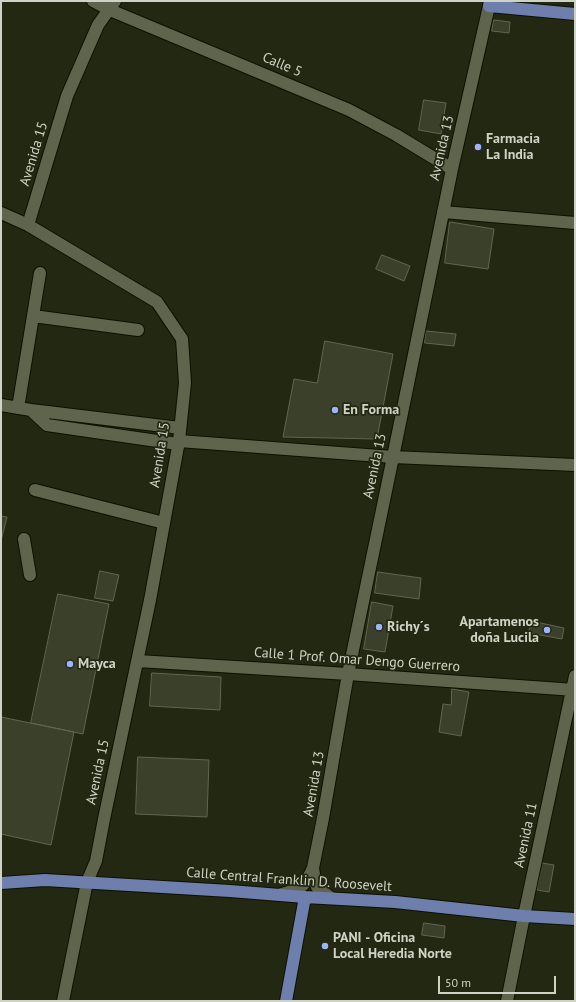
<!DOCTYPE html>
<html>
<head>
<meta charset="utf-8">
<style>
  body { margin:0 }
  #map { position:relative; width:576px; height:1002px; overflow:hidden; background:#232812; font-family:"PT Sans",sans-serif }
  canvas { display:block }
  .frame { position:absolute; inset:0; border:2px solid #cfd3c5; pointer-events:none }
  .scale { position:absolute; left:438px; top:976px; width:118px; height:18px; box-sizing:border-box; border:2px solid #cfd3c5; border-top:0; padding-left:5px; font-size:12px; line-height:14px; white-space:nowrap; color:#cfd3c5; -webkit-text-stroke:3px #232812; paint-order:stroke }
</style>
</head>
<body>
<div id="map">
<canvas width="576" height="1002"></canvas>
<div class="frame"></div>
<div class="scale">50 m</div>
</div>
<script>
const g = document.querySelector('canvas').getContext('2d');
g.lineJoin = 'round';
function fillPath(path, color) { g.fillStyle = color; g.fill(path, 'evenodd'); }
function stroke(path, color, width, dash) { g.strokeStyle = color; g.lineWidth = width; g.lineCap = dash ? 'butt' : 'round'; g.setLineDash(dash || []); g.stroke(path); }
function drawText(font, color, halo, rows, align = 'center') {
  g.font = font + ' "PT Sans",sans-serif'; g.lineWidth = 3.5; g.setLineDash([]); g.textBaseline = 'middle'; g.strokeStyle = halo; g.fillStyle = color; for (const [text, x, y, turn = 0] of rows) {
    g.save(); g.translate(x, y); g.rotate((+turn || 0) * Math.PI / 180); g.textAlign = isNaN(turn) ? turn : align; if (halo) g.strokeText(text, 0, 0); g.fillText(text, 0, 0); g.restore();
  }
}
const building = new Path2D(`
  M494,20l16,2 -1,11 -17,-2z
  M424,100l22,3 -5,31 -22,-4z
  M450,222l44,7 -6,40 -43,-6z
  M382,255l28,11 -6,15 -28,-12z
  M426,331l30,3 -2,12 -29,-3z
  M325,341l68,13 -16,85 -94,-2 11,-58 23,4z
  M1,516l6,1 -6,24z
  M100,571l19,4 -6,26 -18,-3z
  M378,572l43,6 -2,21 -44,-6z
  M58,594l51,10 -26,130 -52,-11z
  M372,602l21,4 -8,46 -21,-3z
  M531,621l33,7 -2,11 -33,-6z
  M152,673l69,4 -1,33 -70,-4z
  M452,689l17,3 -8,44 -22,-4 4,-28 8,1z
  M1,717l73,15 -23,113 -50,-11z
  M138,757l71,3 -2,57 -71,-3z
  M542,863l12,2 -5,27 -12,-2z
  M424,923l21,3 -1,12 -22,-3z`);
fillPath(building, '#3a4029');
stroke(building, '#60674e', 1);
const minor = new Path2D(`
  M93,1l17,9 239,100 47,25 56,34
  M443,212l132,11
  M1,213l27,12 129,77 25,37 3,44 -6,58 -29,159 -46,219 -8,42 -9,21 -24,119
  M28,225l39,-129 31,-71 17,-24
  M33,316l105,14
  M1,405l30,5 149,18
  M18,408l22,-135
  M31,410l16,15 131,19
  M179,441l214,16 182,8
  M35,490l129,33
  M24,539l6,36
  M138,661l210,13 227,16
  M279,895c7,-3 18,-4 24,-10 5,-5 7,-11 10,-17
  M331,898l-14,-11 -2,-6 -2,-13 10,-50 25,-144 45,-217 59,-288 37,-163
  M507,1001l17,-85 51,-240`);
const major = new Path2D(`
  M490,1l-1,5 86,8
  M1,883l44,-3 185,11 75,6 90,5 129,14 51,3
  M286,1001l19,-104`);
stroke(minor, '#0d1100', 14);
stroke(major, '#0d1100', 14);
stroke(minor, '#5e654c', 12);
stroke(major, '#6e7fad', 12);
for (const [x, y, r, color] of [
  [478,147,4,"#9eb3fd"],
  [335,410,4,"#9eb3fd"],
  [379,627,4,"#9eb3fd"],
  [547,630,4,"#9eb3fd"],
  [70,664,4,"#9eb3fd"],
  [325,946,4,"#9eb3fd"]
]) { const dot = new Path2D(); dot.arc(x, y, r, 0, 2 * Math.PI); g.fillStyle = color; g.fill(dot); stroke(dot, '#232812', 1.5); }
drawText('14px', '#cfd3c5', '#232812', [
  ["Calle 5",282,65,23],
  ["Avenida 13",442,148,-77],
  ["Avenida 15",34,154,-73],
  ["Avenida 15",160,455,-81],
  ["Avenida 13",375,466,-78],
  ["Calle 1 Prof. Omar Dengo Guerrero",357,660,4],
  ["Avenida 15",98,772,-78],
  ["Avenida 13",314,784,-80],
  ["Avenida 11",526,835,-78],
  ["Calle Central Franklin D. Roosevelt",289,880,4]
]);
drawText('bold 14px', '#cfd3c5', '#232812', [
  ["Farmacia",486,139],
  ["La India",486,155],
  ["En Forma",343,410],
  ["Apartamenos",539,622,"right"],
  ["doña Lucila",539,638,"right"],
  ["Richy´s",387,627],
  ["Mayca",78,664],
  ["PANI - Oficina",333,938],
  ["Local Heredia Norte",333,954]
], 'left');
</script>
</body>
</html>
